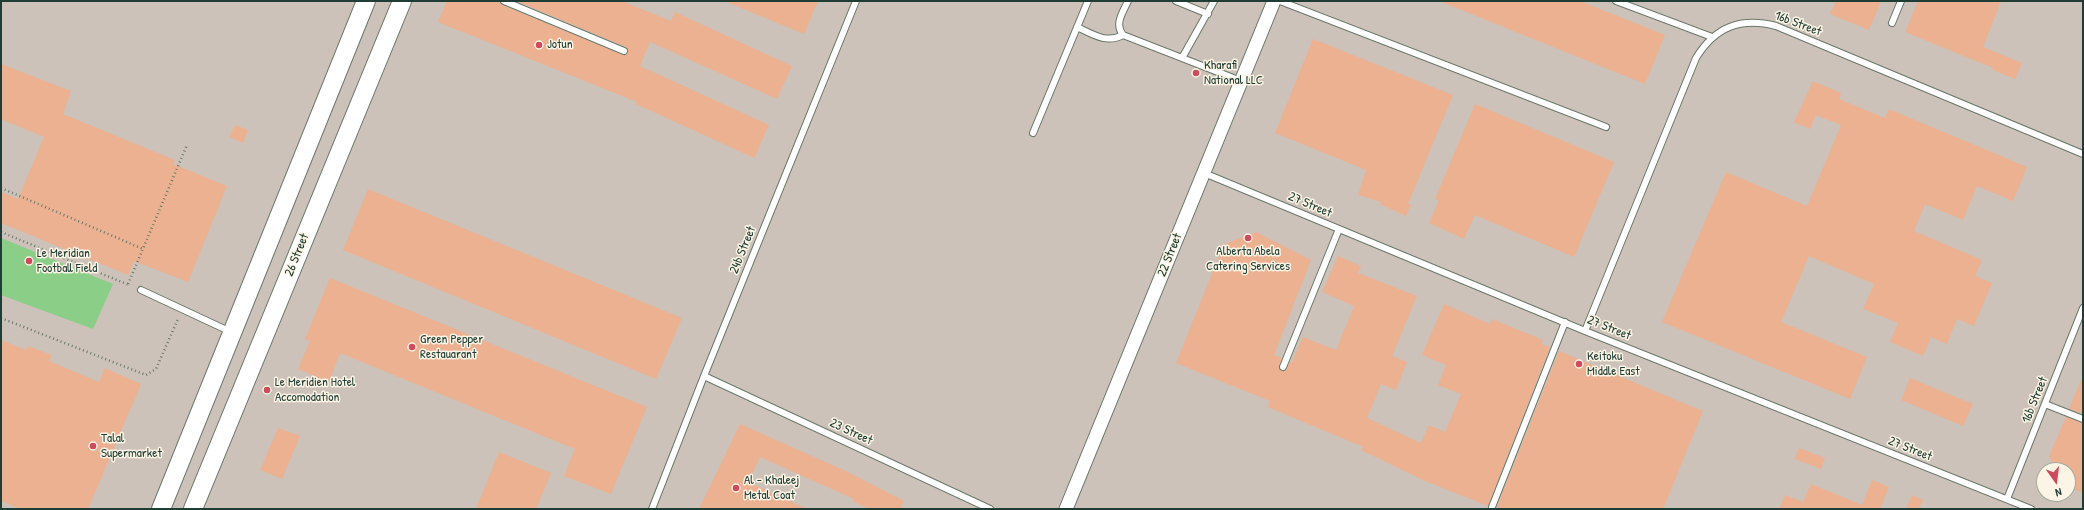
<!DOCTYPE html>
<html>
<head>
<meta charset="utf-8">
<style>
  body { margin:0 }
  #map { position:relative; width:2084px; height:510px; overflow:hidden; background:#f4e6cb; font-family:"Patrick Hand",sans-serif }
  canvas { display:block }
  .frame { position:absolute; inset:0; border:2px solid #1f3d34; pointer-events:none }
  .north { position:absolute; left:2036px; top:462px; width:40px; height:40px; box-sizing:border-box; background:#fcf5e5; border:1px solid #a4ab9e; border-radius:50%; rotate:166deg; font-size:11px; font-weight:700; line-height:16px; text-align:center; color:#1f3d34 }
  .north::after { content:''; display:block; margin:auto; width:14px; height:18px; background:#d1495b; clip-path:polygon(50% 0,100% 100%,50% 72%,0 100%) }
</style>
</head>
<body>
<div id="map">
<canvas width="2084" height="510"></canvas>
<div class="frame"></div>
<div class="north">N</div>
</div>
<script>
const g = document.querySelector('canvas').getContext('2d');
g.lineJoin = 'round';
function fillPath(path, color) { g.fillStyle = color; g.fill(path, 'evenodd'); }
function stroke(path, color, width, dash) { g.strokeStyle = color; g.lineWidth = width; g.lineCap = dash ? 'butt' : 'round'; g.setLineDash(dash || []); g.stroke(path); }
function drawText(font, color, halo, rows, align = 'center') {
  g.font = font + ' "Patrick Hand",sans-serif'; g.lineWidth = 3; g.setLineDash([]); g.textBaseline = 'middle'; g.strokeStyle = halo; g.fillStyle = color; for (const [text, x, y, turn = 0] of rows) {
    g.save(); g.translate(x, y); g.rotate((+turn || 0) * Math.PI / 180); g.textAlign = isNaN(turn) ? turn : align; if (halo) g.strokeText(text, 0, 0); g.fillText(text, 0, 0); g.restore();
  }
}
fillPath(new Path2D(`
  M1,1h2082v508h-2082zM2044,470h24v24h-24z`), '#ccc2b9');
fillPath(new Path2D(`
  M1,238l112,46 -20,45 -92,-34z`), '#8bce87');
fillPath(new Path2D(`
  M447,1h53l2,4 122,50 4,-3 -2,-5 -110,-46h106l49,20 4,-9 117,54 -15,33 -127,-57 -10,24 129,59 -15,33 -118,-54 1,-2 -199,-80z
  M724,1h94l-14,33z
  M1439,1h141l85,34 -20,49z
  M1836,1h45l-12,29 -39,-16z
  M1918,1h83l-18,46 39,16 -7,16 -22,-9v-2l-88,-36z
  M1313,39l140,56 -45,109 3,1 -5,11 -26,-12 1,-2 -23,-7 8,-25 -91,-37z
  M1,64l70,27 -8,23 112,46 -2,4 54,22 -39,96 -54,-21 -6,14 -127,-52v-31l17,7 26,-62 -43,-18z
  M1813,81l28,12 -2,6 46,19 4,-9 138,58 -14,34 -36,-15 -14,34 -38,-16 -11,27 68,29 -7,16 17,7 -18,43 -17,-7 -10,25 -16,-7 -8,19 -33,-14 8,-19 -35,-14 11,-25 -65,-28 -28,66 86,35 -17,42 -188,-77 64,-150 81,34 34,-81 -25,-10 -6,14 -16,-7z
  M1475,104l139,58 -40,95 -99,-42 -11,24 -35,-16 10,-23 -4,-1z
  M235,125l13,5 -5,13 -14,-6z
  M368,189l314,129 -26,61 -313,-129z
  M1256,232l55,28 -37,95 8,3 -3,9 3,4 4,-1 4,-8h2l11,-25 33,13 18,-44 -32,-14 16,-36 23,10 -3,7 59,23 -25,60 15,6 -11,28 -15,-6 -14,34 54,25 8,-18 16,7 16,-38 -23,-9 8,-20 -24,-10 22,-51 46,20 2,-5 51,21 -2,4 9,3 -62,159 -63,-25 -64,-31 2,-3 -95,-40 2,-6 -94,-38 48,-119z
  M330,278l317,129 -36,87 -47,-18 11,-27 -235,-96 -11,29 -31,-13 12,-28 -5,-2z
  M1,340l25,10 2,-4 24,9 -3,6 50,21 6,-14 36,16 -53,125h-67l-20,-8z
  M1559,351l144,60 -40,98h-167z
  M2083,375v39l-13,-5v-2z
  M1910,378l63,26 -10,22 -62,-26z
  M2066,417l17,6v70l-15,-6v-17h-13l-6,-14z
  M740,424l108,48 56,29 -4,8h-31l-16,-8 1,-2 -94,-42 -12,25 59,27h-108z
  M278,428l22,8 -18,43 -22,-9z
  M1799,448l26,10 -4,11 -26,-10z
  M499,452l52,21 -15,36h-60z
  M1872,480l17,7 -9,22h-101l6,-14 18,7 8,-18 51,21z
  M1912,495l11,5 -4,9h-13z`), '#ebb191');
const lane = new Path2D(`
  M504,1l120,50
  M1128,1c-5,11 -14,23 -5,34l118,46
  M1176,1l32,13
  M1280,1l326,126
  M1616,1l96,36
  M1892,23l9,-22
  M1077,27c15,7 29,17 46,8
  M1182,58l32,-57
  M1033,133l55,-132
  M1204,173l381,158 446,178
  M141,290l90,42
  M1585,331l111,-273c19,-31 44,-41 80,-32l307,128
  M1283,367l56,-138
  M704,376l286,133
  M2045,404l38,15
  M2007,499l76,-191
  M1492,507l73,-185
  M652,509l52,-133 152,-375`);
const street = new Path2D(`
  M1066,509l208,-508`);
const secondary = new Path2D(`
  M161,509l205,-508
  M193,509l209,-508`);
stroke(lane, '#6a7869', 8);
stroke(street, '#6a7869', 15);
stroke(secondary, '#6a7869', 20);
stroke(new Path2D(`
  M1,188l142,61
  M1,232l128,53
  M128,284l59,-139
  M1,318l145,57 10,-6 22,-50`), '#6a7869', 2.5, [1, 3]);
stroke(lane, '#fff', 6);
stroke(street, '#fff', 13);
stroke(secondary, '#fff', 18);
for (const [x, y, r, color] of [
  [539,45,4,"#d1495b"],
  [1196,73,4,"#d1495b"],
  [1248,238,4,"#d1495b"],
  [29,261,4,"#d1495b"],
  [412,347,4,"#d1495b"],
  [1579,364,4,"#d1495b"],
  [267,390,4,"#d1495b"],
  [93,446,4,"#d1495b"],
  [736,488,4,"#d1495b"]
]) { const dot = new Path2D(); dot.arc(x, y, r, 0, 2 * Math.PI); g.fillStyle = color; g.fill(dot); stroke(dot, '#fcf5e5', 1.5); }
drawText('13px', '#1f3d34', '#fcf5e5', [
  ["16b Street",1798,24,21],
  ["27 Street",1310,205,23],
  ["24b Street",743,250,-68],
  ["26 Street",297,255,-68],
  ["22 Street",1170,255,-68],
  ["27 Street",1609,328,22],
  ["16b Street",2035,400,-68],
  ["23 Street",851,432,25],
  ["27 Street",1910,449,22]
]);
drawText('13px', '#1f3d34', '#fcf5e5', [
  ["Jotun",547,45],
  ["Kharafi",1204,66],
  ["National LLC",1204,81],
  ["Alberta Abela",1248,252,"center"],
  ["Catering Services",1248,267,"center"],
  ["Le Meridian",37,254],
  ["Football Field",37,269],
  ["Green Pepper",420,340],
  ["Restauarant",420,355],
  ["Keitoku",1587,357],
  ["Middle East",1587,372],
  ["Le Meridien Hotel",275,383],
  ["Accomodation",275,398],
  ["Talal",101,439],
  ["Supermarket",101,454],
  ["Al - Khaleej",744,481],
  ["Metal Coat",744,496]
], 'left');
</script>
</body>
</html>
